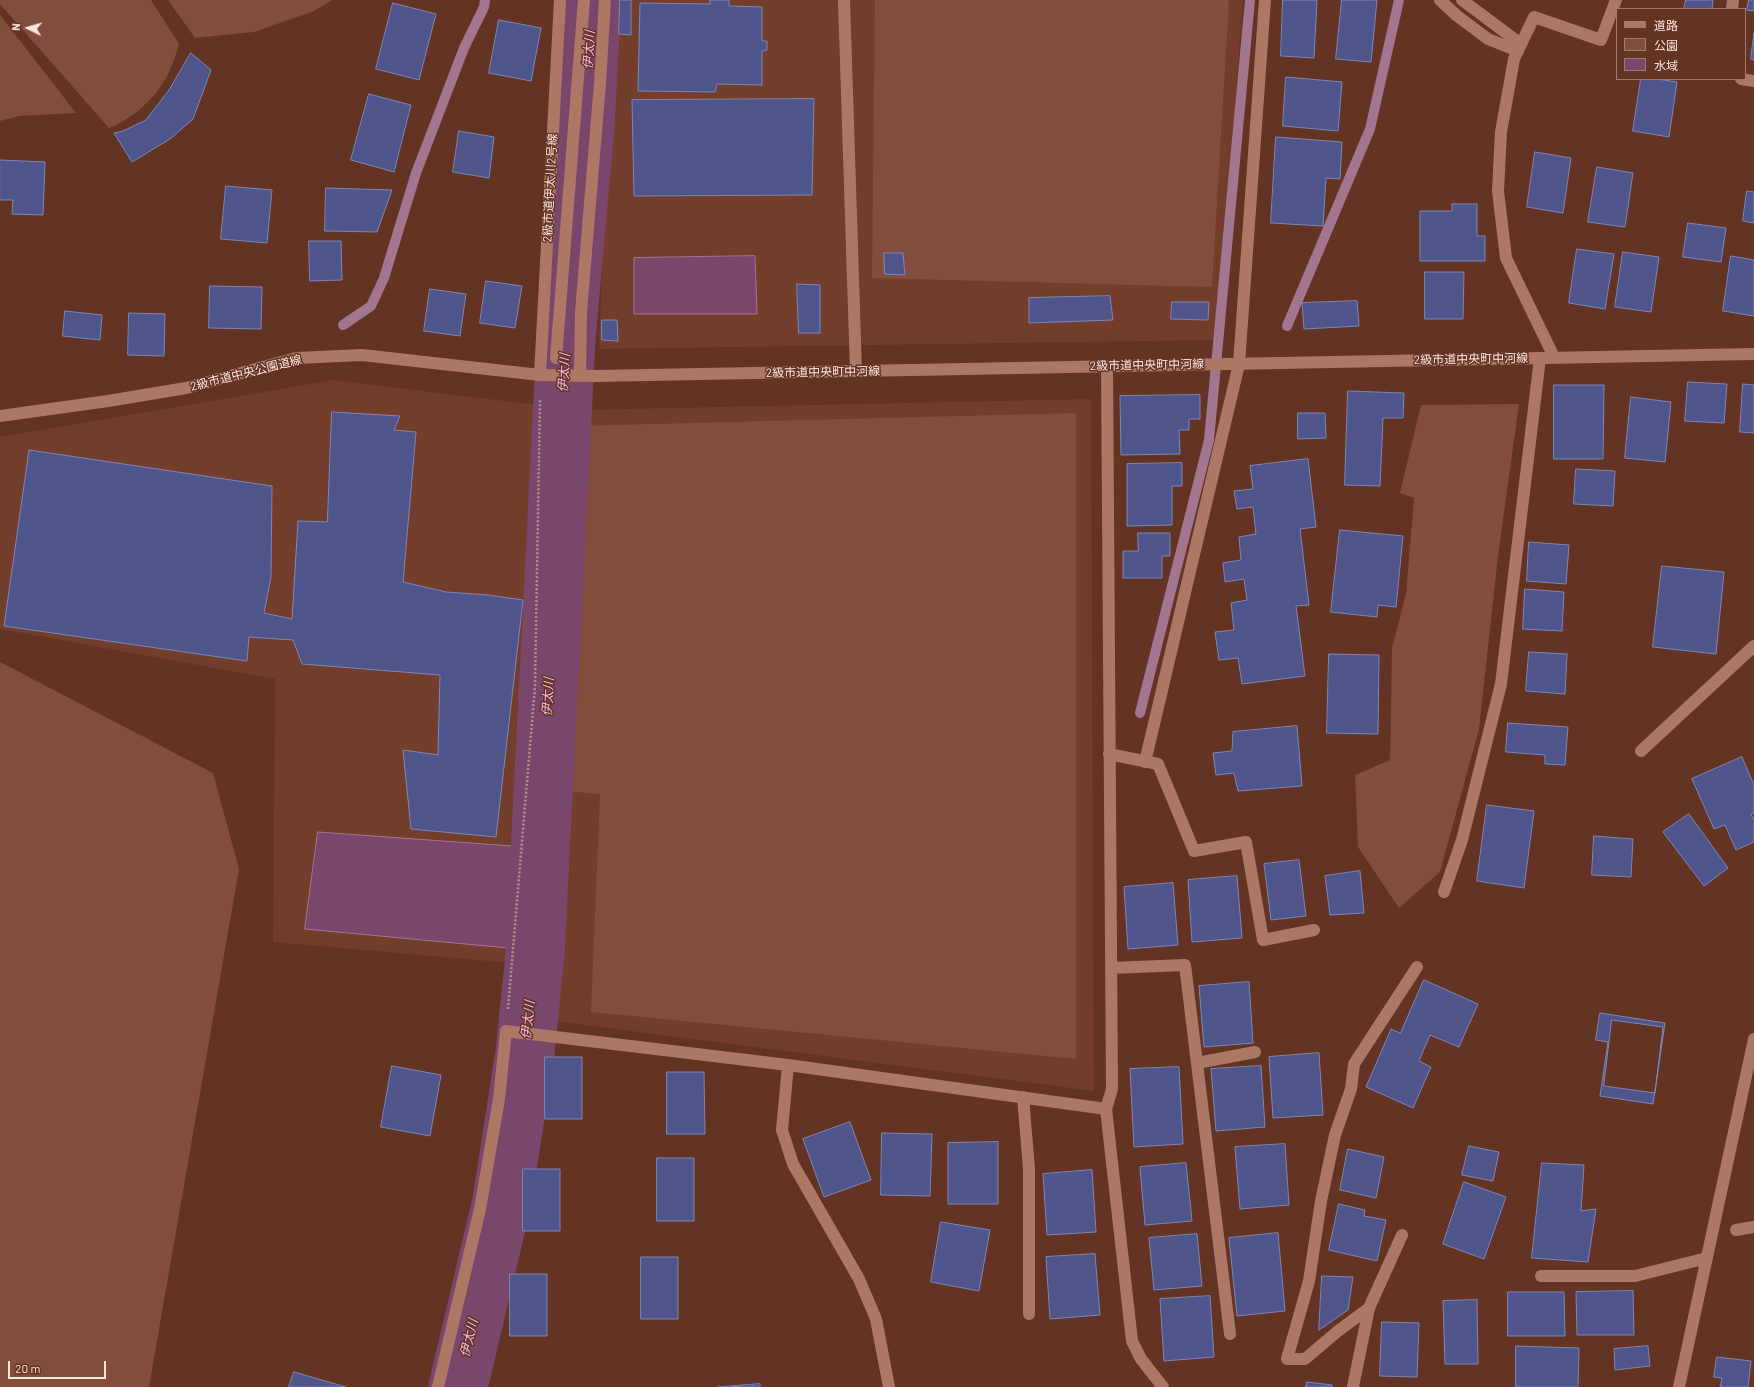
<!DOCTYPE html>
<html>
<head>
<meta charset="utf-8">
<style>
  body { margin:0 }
  #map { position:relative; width:1754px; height:1387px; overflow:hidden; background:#633324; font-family:Barlow,"Noto Sans JP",sans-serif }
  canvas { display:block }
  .legend { position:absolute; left:1616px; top:8px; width:130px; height:72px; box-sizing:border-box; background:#633324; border:1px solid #a17a6e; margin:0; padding:5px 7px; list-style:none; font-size:12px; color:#fee5dd }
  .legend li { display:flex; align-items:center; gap:8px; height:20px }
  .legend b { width:20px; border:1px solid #a17a6e }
  .north { position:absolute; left:8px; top:8px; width:40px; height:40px; -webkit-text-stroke:3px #633324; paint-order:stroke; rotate:275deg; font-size:11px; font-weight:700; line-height:16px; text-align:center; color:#fee5dd }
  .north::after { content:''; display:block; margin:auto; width:14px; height:18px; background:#fee5dd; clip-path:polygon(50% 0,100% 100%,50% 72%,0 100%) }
  .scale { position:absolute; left:8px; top:1361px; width:98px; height:18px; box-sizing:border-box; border:2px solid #fee5dd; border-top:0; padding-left:5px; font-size:12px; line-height:14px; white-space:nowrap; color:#fee5dd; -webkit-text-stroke:3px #633324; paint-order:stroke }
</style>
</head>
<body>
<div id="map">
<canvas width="1754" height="1387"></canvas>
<ul class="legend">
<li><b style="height:5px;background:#ad7766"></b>道路</li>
<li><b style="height:11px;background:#834d3d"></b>公園</li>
<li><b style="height:11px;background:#7a476c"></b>水域</li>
</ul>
<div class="north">N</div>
<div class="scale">20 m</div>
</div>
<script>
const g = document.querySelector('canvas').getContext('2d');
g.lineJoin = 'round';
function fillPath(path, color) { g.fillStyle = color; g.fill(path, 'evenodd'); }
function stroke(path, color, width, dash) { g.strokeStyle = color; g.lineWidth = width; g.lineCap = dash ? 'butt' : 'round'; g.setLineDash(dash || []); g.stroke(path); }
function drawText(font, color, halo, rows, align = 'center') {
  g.font = font + ' Barlow,"Noto Sans JP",sans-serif'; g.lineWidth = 3; g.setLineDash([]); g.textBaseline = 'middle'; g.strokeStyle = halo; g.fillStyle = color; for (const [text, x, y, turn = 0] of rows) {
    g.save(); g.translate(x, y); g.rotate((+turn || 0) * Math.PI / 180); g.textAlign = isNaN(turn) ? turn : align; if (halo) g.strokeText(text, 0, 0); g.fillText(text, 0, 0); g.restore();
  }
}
fillPath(new Path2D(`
  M612,0h631l-26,340 -618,9z
  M334,380l244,30 513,-11 3,692 -548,-71 -1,-54 -272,-24 2,-263 -275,-50v-192z`), '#733d2c');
fillPath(new Path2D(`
  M0,0h151l28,44c-3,10 -6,20 -11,30 -11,23 -35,45 -59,54l-109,-124z
  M168,0h164l-18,11 -60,21 -59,6z
  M875,0h354l-17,287 -340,-9z
  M0,15l76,98 -57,3 -19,5z
  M1519,404l-21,152 -19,173 -39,143 -41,36 -41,-61 -3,-72 35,-15 2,-112 14,-54 8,-96 -14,-5 21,-88z
  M1076,413v646l-485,-47 9,-218 -37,-3 14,-365z
  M0,662l213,111 26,96 -90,518h-149z`), '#834d3d');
const water = new Path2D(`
  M755,256l2,58h-123v-56z
  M318,832l194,14 -4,102 -203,-19z`);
fillPath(water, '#7a476c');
stroke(water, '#a2768e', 1);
stroke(new Path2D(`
  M343,325l28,-19 13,-28 32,-105 48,-125 20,-41 1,-7
  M1287,326l83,-197 29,-129
  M1140,713l69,-273 41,-440`), '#a2768e', 10);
stroke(new Path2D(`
  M458,1387l44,-186 23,-149 10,-97 31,-616 19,-213 7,-126`), '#7a476c', 59);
const building = new Path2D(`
  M620,0h11v35l-12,-1z
  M710,0h19v6l33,1v34h5v9l-5,1v34l-45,-1 -2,8 -77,-1 2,-88 70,1z
  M1283,0h34l-3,58 -33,-2z
  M1342,0h35l-6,62 -35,-3z
  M1686,0h27l-1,9h-28z
  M1749,0h5v11l-7,-1z
  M393,3l43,11 -17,66 -43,-11z
  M499,20l42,8 -10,53 -42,-8z
  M1754,33v27l-3,-1z
  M191,53l20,17 -18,49 -23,20 -38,23 -18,-29 9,-2 23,-11 23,-30z
  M1286,77l56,5 -4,49 -55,-5z
  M1641,79h16l20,3 -8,55 -36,-6z
  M369,94l42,11 -17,67 -43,-12z
  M814,99l-2,96 -178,1 -2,-96z
  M459,131l35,6 -5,41 -36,-6z
  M1276,137l66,5 -2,37 -14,-1 -3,48 -52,-3z
  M1535,152l36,6 -8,55 -36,-6z
  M0,160l45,2 -2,53 -31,-1 1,-14h-13z
  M1597,167l36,6 -8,54 -37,-5z
  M226,186l46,4 -5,53 -46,-4z
  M326,188l66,2 -15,42 -52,-1z
  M1747,191l7,1v31l-11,-2z
  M1452,204h25v32h8v25h-65v-50h32z
  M1688,223l38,5 -5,34 -38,-5z
  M309,241h32l1,39 -32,1z
  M1577,249l37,5 -9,55 -36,-6z
  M1623,252l36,5 -8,55 -36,-5z
  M884,253h19l2,22 -20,-1z
  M1731,256l23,4v56l-31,-5z
  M1425,272h39l-1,47h-38z
  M486,281l36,5 -7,42 -35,-5z
  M797,284l23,1v48h-21z
  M210,286l52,1 -1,42 -52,-1z
  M430,289l36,5 -6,42 -36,-5z
  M1110,296l3,24 -84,3v-25z
  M1357,301l2,25 -55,3 -2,-26z
  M1172,302h37l-1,18 -37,-1z
  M65,311l37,4 -2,25 -37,-4z
  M129,313l36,1 -1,42 -36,-1z
  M602,320h15l1,21 -16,-1z
  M1688,382l39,2 -3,39 -39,-2z
  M1743,384l11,1v48l-14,-1z
  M1554,385h50l-1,74h-49z
  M1348,391l56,2 -1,25h-20l-3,68 -35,-1z
  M1200,395v24h-11v11h-10l1,24 -59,1 -1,-59z
  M1631,397l40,5 -6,60 -40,-4z
  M332,412l68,4 -6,14 22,2 -13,150 43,10 42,3 35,5 -27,237 -85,-8 -8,-79 35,5 2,-80 -138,-11 -9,-24 -44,-3 -2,24 -243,-35 25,-176 243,36 -1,91 -7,36 28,6 6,-98 29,1z
  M1298,413h27l1,25 -28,1z
  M1308,459l8,68 -16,2 9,76 -13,1 9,70 -63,8 -4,-26 -19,2 -4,-28 19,-2 -3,-27 16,-3 -3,-21 -19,3 -2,-19 18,-3 -2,-23 17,-3 -3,-27 -16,2 -3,-18 19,-2 -3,-23z
  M1182,463v23h-10v39l-45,1v-62z
  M1576,469l39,2 -2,35 -39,-2z
  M1340,530l63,6 -7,71 -18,-2 -1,12 -46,-5z
  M1138,533h32v23h-8v22h-39v-27h15z
  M1529,542l40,3 -3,39 -39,-3z
  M1662,566l62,6 -8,82 -63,-7z
  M1525,589l39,3 -2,39 -39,-2z
  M1529,652l38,2 -2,40 -39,-3z
  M1329,654l50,1 -1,79 -51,-1z
  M1508,723l60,4 -3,38 -20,-1v-9l-39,-3z
  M1297,726l5,60 -64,5 -4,-18 -18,2 -3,-22 19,-2 1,-19z
  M1742,757l12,28v28l-3,1 3,7v21l-18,8 -11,-25 -11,4 -22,-50z
  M1487,805l47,6 -10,77 -47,-7z
  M1689,814l39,54 -24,18 -41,-54z
  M1594,836l39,3 -2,38 -39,-2z
  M1299,860l7,56 -35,4 -7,-56z
  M1360,871l4,42 -34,2 -5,-39z
  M1237,876l5,62 -50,4 -4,-62z
  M1173,883l5,62 -50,4 -4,-62z
  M1424,980l54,24 -19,43 -29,-12 -11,26 12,6 -18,41 -47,-21 25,-58 9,4z
  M1249,982l4,61 -49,4 -5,-61z
  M1600,1013l65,10 -12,81 -53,-8 8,-54 -12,-2z
  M1612,1020l51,7 -8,66 -51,-7z
  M1319,1053l4,62 -50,3 -4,-61z
  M545,1057h37v62h-37z
  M392,1066l49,9 -11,61 -49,-9z
  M1261,1066l4,61 -49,4 -5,-62z
  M1179,1067l4,77 -49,3 -4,-78z
  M667,1072h37l1,62h-38z
  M850,1122l21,58 -47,17 -21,-58z
  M882,1133l50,1 -2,62 -49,-1z
  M998,1142v62h-50v-61z
  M1285,1144l4,61 -49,4 -5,-62z
  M1469,1146l30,6 -6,29 -31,-6z
  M1348,1149l36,8 -8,41 -36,-8z
  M657,1158h37v63h-37z
  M1186,1163l6,58 -47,4 -5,-58z
  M1542,1163l42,2 -3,46 15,-2 -8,53 -56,-4z
  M523,1169h37v62h-37z
  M1092,1170l4,62 -49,3 -4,-61z
  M1464,1182l42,15 -22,62 -41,-15z
  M1339,1204l26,6 -1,6 22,4 -9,41 -48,-11z
  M941,1222l49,8 -11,61 -48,-9z
  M1278,1233l7,78 -48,5 -8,-78z
  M1197,1234l5,52 -48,4 -5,-52z
  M1095,1254l5,61 -50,4 -4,-62z
  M641,1257h37v62h-37z
  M510,1274h37v62h-37z
  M1322,1276l31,1 -5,33 -29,20z
  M1633,1291l1,44h-57l-1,-43z
  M1508,1292h56l1,44h-57z
  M1210,1296l4,61 -50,4 -4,-62z
  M1477,1300l1,64h-33l-2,-63z
  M1382,1322l37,1 -2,54 -37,-1z
  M1516,1346l63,2 -1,39h-62z
  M1648,1346l2,20 -35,4 -1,-21z
  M1717,1357l34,4 -3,26h-28l2,-9 -8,-1z
  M294,1372l52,15h-57z
  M1307,1382l25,3v2h-26z
  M760,1384v3h-42z`);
fillPath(building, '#4f548a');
stroke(building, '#7f86b6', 1);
stroke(new Path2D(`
  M508,1009l27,-323 5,-287`), '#b49085', 2.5, [2, 2]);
stroke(new Path2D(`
  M844,0l12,371`), '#ad7766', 12);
stroke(new Path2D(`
  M556,358l28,-358`), '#ad7766', 12);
stroke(new Path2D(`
  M1440,0l16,15 32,24 30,12
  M1462,0l59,44
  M1732,9l1,-9
  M1741,79l13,2
  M1554,357l-48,-99 -8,-67 3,-59 13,-73 20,-42 67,23 15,-40
  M1107,366l5,723 -6,20 26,232 9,18 22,28
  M540,375l20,-375
  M580,376l1,-64 19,-229 5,-83
  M1641,751l113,-105
  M1109,754l49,10 36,87 52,-9 17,98 51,-10
  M1145,762l94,-398 26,-364
  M1444,892l18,-52 39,-156 39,-326
  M1111,968l74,-3 45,369
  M1197,1063l58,-11
  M788,1065l-6,65 11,34 66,115 17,40 13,68
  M1023,1097l6,72v145
  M1736,1230l18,-3
  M1541,1276h94l72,-18
  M1369,1308l-31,23 -33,28h-18l22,-78 12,-80 14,-66 16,-46 3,-25 63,-97
  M438,1387l42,-178 19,-110 7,-68 282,34 318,44
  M1353,1387l16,-79 33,-73`), '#ad7766', 12);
stroke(new Path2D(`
  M0,416l108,-15 78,-13 110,-30 66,-3 178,20 56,1 1158,-22
  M1679,1387l75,-348`), '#ad7766', 12);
drawText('12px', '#fee5dd', '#633324', [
  ["2級市道伊太川2号線",550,188,-87],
  ["2級市道中央町中河線",1471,359,-1],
  ["2級市道中央町中河線",1147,365,-1],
  ["2級市道中央町中河線",823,372,-1],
  ["2級市道中央公園道線",246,373,-14]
]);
drawText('italic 13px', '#fabae7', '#633324', [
  ["伊太川",589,50,-87],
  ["伊太川",564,373,-87],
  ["伊太川",548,697,-87],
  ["伊太川",528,1020,-84],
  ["伊太川",469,1338,-77]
]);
</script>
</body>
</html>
